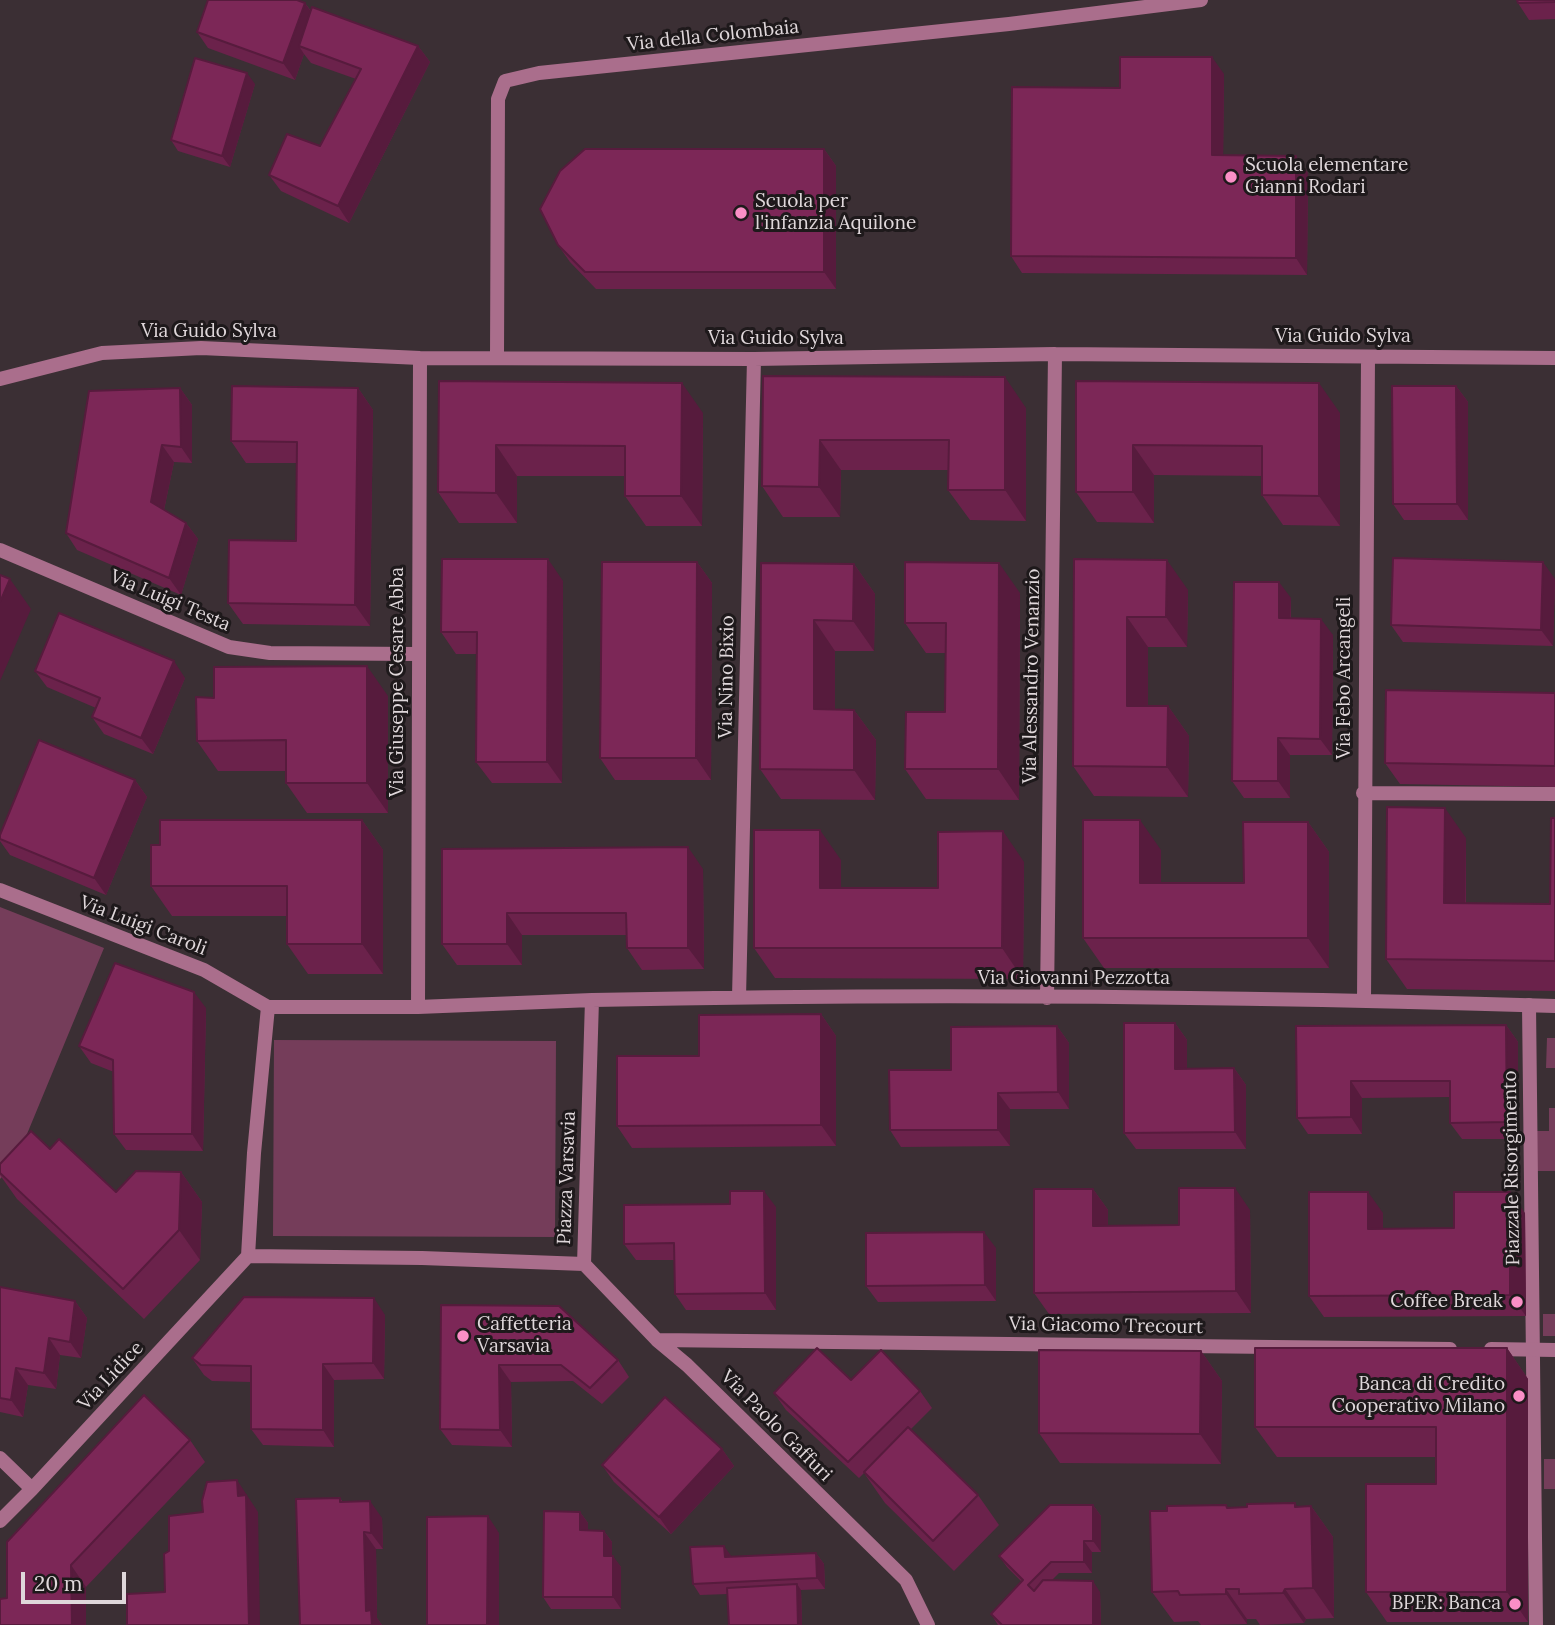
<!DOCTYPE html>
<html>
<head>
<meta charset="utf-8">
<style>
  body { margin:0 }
  #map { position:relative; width:1555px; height:1625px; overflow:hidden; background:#3b2f34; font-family:Lora,serif }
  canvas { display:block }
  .scale { position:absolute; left:21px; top:1572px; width:105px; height:32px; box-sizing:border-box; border:4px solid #dfd7da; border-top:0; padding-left:9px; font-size:21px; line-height:24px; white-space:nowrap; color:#dfd7da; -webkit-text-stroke:5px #1e191b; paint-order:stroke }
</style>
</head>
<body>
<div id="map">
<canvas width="1555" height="1625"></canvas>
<div class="scale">20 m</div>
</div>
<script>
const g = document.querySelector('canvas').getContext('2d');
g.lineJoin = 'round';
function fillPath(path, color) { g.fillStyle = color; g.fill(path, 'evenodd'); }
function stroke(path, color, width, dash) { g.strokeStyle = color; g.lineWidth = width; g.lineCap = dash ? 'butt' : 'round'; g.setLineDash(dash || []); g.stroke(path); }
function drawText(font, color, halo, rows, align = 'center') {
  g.font = font + ' Lora,serif'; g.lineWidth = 6; g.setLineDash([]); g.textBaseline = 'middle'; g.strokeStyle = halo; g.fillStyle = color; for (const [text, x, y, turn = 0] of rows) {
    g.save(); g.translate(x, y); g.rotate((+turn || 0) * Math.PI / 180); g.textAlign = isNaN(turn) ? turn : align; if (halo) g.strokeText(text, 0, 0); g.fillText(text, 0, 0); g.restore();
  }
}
fillPath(new Path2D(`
  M0,907l104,41 -89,215 -15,16z
  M1547,1038h8v30h-9z
  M274,1040l282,1 -1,196 -282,-1z
  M1549,1108h6v63h-18v-40h12z
  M1543,1314h12v22h-12z
  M1555,1439v50h-11v-30h11z`), '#753d5a');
stroke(new Path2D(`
  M1529,1005l7,620`), '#aa6e8c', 14);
stroke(new Path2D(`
  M497,357l1,-258 7,-18 34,-8 470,-49 192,-24
  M0,379l102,-26 99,-5 219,10 334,1 301,-5 500,4
  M0,550l229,97 41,6 147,1
  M1363,793l192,1
  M0,890l204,80 64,37
  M739,997l15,-638
  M1047,998l8,-644
  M592,1000l-8,264 -162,-6 -174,-2 6,-103 14,-146h150z
  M592,1000c321,-7 642,-4 963,6
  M1364,1000l4,-643
  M418,1007l2,-649
  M584,1264l73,76 30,25 219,215 22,45
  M657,1340l793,9
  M1491,1349l64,1
  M0,1458l32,31
  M0,1521l32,-32 216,-233`), '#aa6e8c', 14);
fillPath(new Path2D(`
  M1555,0v19l-26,1 -11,-17z
  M305,3l6,8 107,35 12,16 -81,161 -68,-32 -12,-16 51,-29 36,-67 -45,-16 -7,-9 -9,26 -87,-32 -11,-16z
  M1224,74l-1,82 85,17 -1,102 -285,-2 -11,-17 109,-168z
  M255,84l-25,83 -52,-16 -7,-11z
  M824,149l12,17v123h-240l-26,-27 -12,-17z
  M763,376l263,32v113l-56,-1 -22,-30v-20h-107l-1,47h-57l-21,-31z
  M439,381l264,32 -1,113h-56l-21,-30v-20h-108v47h-58l-21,-31z
  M1076,381l264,32v113l-57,-1 -21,-30v-19l-108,-1v48l-57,-1 -21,-30z
  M1456,386l12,16v118h-64l-11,-16z
  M180,388l12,17v58l-18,-1 -10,48 22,13 12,16 -17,56 -104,-45 -11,-17z
  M358,388l15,22 -3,216 -127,-2 -15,-21 68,-62 1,-78h-51l-15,-22z
  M1074,559l114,31 -1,57h-39v59h20l21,30 -1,61 -94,-1 -21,-30z
  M697,562l15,21 -1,197h-96l-15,-22z
  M761,563l93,1 21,30 -1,57h-39v58l19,1 22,30 -1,60 -94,-1 -21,-30z
  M1555,579l-2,67 -150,-4 -12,-17z
  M563,581l-1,202h-70l-16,-21 1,-108h-21l-15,-22z
  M1020,593l-1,207 -93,-1 -21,-30 40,-57v-59h-19l-21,-30z
  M1291,598v21l42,16 -1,120h-42v43h-46l-12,-17z
  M35,671l150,7 -32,76 -49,-20 -12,-17 4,-9 -49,-21z
  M1555,693v94l-155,-3 -15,-21z
  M388,696v117h-81l-21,-30v-12h-68l-21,-30z
  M135,780l12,17 -41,98 -96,-40 -10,-14v-6z
  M1555,818v173l-148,-2 -21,-30 80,-121v65l84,1z
  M362,820l21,30v124h-75l-21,-30v-28h-115l-21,-30 9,-41z
  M1308,822l21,30v116h-225l-21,-30 78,-88v33h83z
  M442,849l261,20 1,100 -62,1 -15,-22v-13h-105v30h-65l-15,-21z
  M841,860v28h97l86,-26 -1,117 -248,-1 -21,-30z
  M206,1008l-3,143 -77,-1 -12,-16v-62l-23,-9 -12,-17z
  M821,1014l15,22v110l-204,2 -15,-22 82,-70z
  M1175,1023l12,17v29l47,-1 12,17v64h-110l-12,-16z
  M1506,1025l12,17v97h-56l-12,-16v-26l-88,1v36h-54l-11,-16 -1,-92z
  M1057,1026l12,17v66h-59v37l-109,1 -11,-17 61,-60z
  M50,1149l66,43 65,-20 21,30 -2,58 -56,59 -127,-120 -17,-24v-11z
  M1093,1189l15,21v16l71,-1 71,-15 1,103 -202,1 -15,-21z
  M776,1207v103h-90l-11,-16 -1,-34h-38l-12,-16z
  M1383,1213v16l71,-1 71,-15 1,103 -202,1 -15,-21z
  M996,1248v53l-118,1 -12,-16z
  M0,1287l75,14 12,17 -6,40 -21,-3 -4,34 -28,-4 -5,32 -23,-5z
  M441,1305l177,55 11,17 -27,27 -29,-23 -62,1 1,65 -60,-2 -12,-16z
  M385,1315l-1,64 -50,1v67l-71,-2 -12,-16v-47l-39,-1 -8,-6 -12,-17z
  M1507,1348l21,31v243h-141l-21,-30 70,-108v-27h-159l-22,-30z
  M1201,1351l21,30 -1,83 -161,-1 -21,-30z
  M851,1380l69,11 12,17 -21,21 67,66 21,30 -45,46 -69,-68 -21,-30 -5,5 -73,-68 -12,-17z
  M190,1440l15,22 -119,125v38h-86l7,-27z
  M722,1449l12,17 -63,68 -57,-52 -12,-17z
  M340,1498l3,4 39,16 1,31h-7l1,69 5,7h-82z
  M1093,1505l8,11v36h-9v21h-33l-7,7 48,12 1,33h-103l-7,-11 31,-32 -15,-15 -8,-11z
  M1311,1506l22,31 1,81 -28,1 -2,4 -44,2 -4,-6h-9v5l-46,1 -3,-4 -24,1 -22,-30 76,-84z
  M580,1512l8,11v7l16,1 8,11v14l9,11v42h-70l-8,-12z
  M816,1553l8,11 1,25 -24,1 1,35h-73l-1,-31 -28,1 -7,-11 39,-27z`), '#6b224b');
fillPath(new Path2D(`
  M305,3l11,16 -17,27 5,8 -9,26 -12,-17z
  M418,46l12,16 -81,161 -11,-17z
  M1212,57l12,17 -1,98 -11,-17z
  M247,73l8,11 -25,83 -8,-11z
  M824,149l12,17v123l-12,-17z
  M1296,156l12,17 -1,102 -11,-17z
  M1005,377l21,31v113l-21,-31z
  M682,383l21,30 -1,113 -21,-30z
  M1319,383l21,30v113l-21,-30z
  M1456,386l12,16v118l-11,-16z
  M180,388l12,17v58l-11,-16z
  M358,388l15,22 -3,216 -15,-21z
  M820,440l21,30 -1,47 -21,-30z
  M162,445l12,17 -12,57 -11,-17z
  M496,445l21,31v47l-21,-30z
  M1133,445l21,30v48l-21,-31z
  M186,523l12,16 -17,56 -12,-17z
  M548,559l15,22 -1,202 -15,-21z
  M1167,560l21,30 -1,57 -21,-30z
  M697,562l15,21 -1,197 -15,-22z
  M1543,562l12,17 -2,67 -12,-16z
  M999,563l21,30 -1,207 -21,-31z
  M854,564l21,30 -1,57 -21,-30z
  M10,579l21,30 -31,72v-79z
  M1279,582l12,16 -1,37 -11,-17z
  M1127,617l21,30v89l-21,-30z
  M1321,619l12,16 -1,120 -12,-16z
  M814,620l21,31v88l-21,-30z
  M174,661l11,17 -32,76 -12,-16z
  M367,666l21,30v117l-21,-30z
  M1168,706l21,30 -1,61 -21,-30z
  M854,710l22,30 -1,60 -21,-30z
  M1278,738l12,17v43l-12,-17z
  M135,780l12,17 -41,98 -12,-17z
  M1445,808l21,30 -1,95 -21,-30z
  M362,820l21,30v124l-21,-30z
  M1140,820l21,30v63l-21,-30z
  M1308,822l21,30v116l-21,-30z
  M820,830l21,30v58l-21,-30z
  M1003,831l21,31 -1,117 -21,-31z
  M688,847l15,22 1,100 -16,-21z
  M507,913l15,22v30l-15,-21z
  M194,992l12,16 -3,143 -11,-17z
  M821,1014l15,22v110l-15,-21z
  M1175,1023l12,17v45l-12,-16z
  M1506,1025l12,17v97l-11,-17z
  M1057,1026l12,17v66l-11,-17z
  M1234,1068l12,17v64l-11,-17z
  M1351,1081l11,17v36l-11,-17z
  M998,1093l12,16v37l-12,-16z
  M181,1172l21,30 -2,58 -21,-30z
  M1235,1188l15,22 1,103 -15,-22z
  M1093,1189l15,21v37l-15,-21z
  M764,1191l12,16v103l-11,-17z
  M1368,1192l15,21v37l-15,-21z
  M1510,1192l15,21 1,103 -16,-21z
  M984,1232l12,16v53l-11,-16z
  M374,1298l11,17 -1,64 -11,-16z
  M75,1301l12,17 -6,40 -11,-16z
  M49,1338l11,17 -4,34 -12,-16z
  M1507,1348l21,31v243l-21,-30z
  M1201,1351l21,30 -1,83 -21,-30z
  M323,1364l11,16v67l-11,-17z
  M499,1365l12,17 1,65 -12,-17z
  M16,1368l12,17 -5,32 -12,-17z
  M722,1449l12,17 -63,68 -12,-17z
  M237,1480l21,32 2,113h-11z
  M370,1501l12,17 1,31 -12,-16z
  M1295,1503l17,24 -1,-21 22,31 1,81 -21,-30z
  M1093,1505l8,11v36l-8,-11z
  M580,1512l8,11v19l-8,-12z
  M488,1516l11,17v92h-12z
  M604,1531l8,11v25l-8,-11z
  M364,1532l12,17 1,69 5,7h-10l-6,-14z
  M1084,1541l8,11v21l-8,-11z
  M724,1546l8,11h-7z
  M816,1553l8,11 1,25 -8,-11z
  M613,1556l8,11v42l-8,-12z
  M71,1565l15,22v38h-14z
  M1093,1581l7,11 1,33h-8z
  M797,1584l4,6 1,35h-4z
  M1226,1589l21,30v5l-21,-30z
  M1285,1589l21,30 -2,4 -21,-30z`), '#571b3d');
const building = new Path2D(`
  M208,0h89l8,3 -22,60 -86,-31z
  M1517,0h38v2l-37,1z
  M312,7l106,39 -80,160 -69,-31 18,-41 33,12 41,-77 -62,-23z
  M1120,57h92v98l84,1v102l-285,-2 1,-169 108,1z
  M195,58l52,15 -25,83 -51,-16z
  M585,149h239v123h-239l-27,-27 -18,-36 20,-38z
  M763,376l242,1v113h-57l1,-50h-129l-1,47 -57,-1z
  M439,381l243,2 -1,113h-56v-50l-129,-1v48l-58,-1z
  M1076,381l243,2v113l-57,-1v-49l-129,-1v47h-57z
  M232,386l126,2 -3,217 -127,-2 1,-63 67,1 1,-99 -66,-1z
  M1392,386h64l1,118h-64z
  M180,388l1,59 -19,-2 -11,57 35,21 -17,55 -103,-45 23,-142z
  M1393,558l150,4 -2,68 -150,-5z
  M442,559h106l-1,203h-71l1,-130h-36z
  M1074,559l93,1 -1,57h-39v89h41l-1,61 -94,-1z
  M602,562h95l-1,196h-96z
  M905,562l94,1 -1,206h-93l1,-57h39l1,-89h-41z
  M761,563l93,1 -1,57 -39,-1v89l40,1v60l-94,-1z
  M0,575l10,4 -10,23z
  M1234,582h45v36l42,1 -1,120 -42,-1v43h-46z
  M59,613l115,48 -33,77 -49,-21 8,-19 -65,-27z
  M367,666v117h-81v-43l-89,1 -1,-44 18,1v-31z
  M1386,690l169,3v73l-170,-3z
  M39,740l96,40 -41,98 -94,-39v-4z
  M1387,807l58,1 -1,95 106,1 1,-86h4v143l-169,-2z
  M160,820h202v124h-75v-58h-136v-41h9z
  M1083,820h57v63h104l-1,-61h65v116h-225z
  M754,830h66v58h118v-56l65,-1 -1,117h-248z
  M688,847v101h-61l-1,-35h-119v31h-65v-95z
  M115,963l79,29 -2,142h-78l-1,-74 -34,-14z
  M821,1014v111l-204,1v-70h82v-41z
  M1124,1023h51v46l59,-1 1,64 -111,1z
  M1506,1025l1,97 -57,1v-42h-99v36l-54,1 -1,-92z
  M1057,1026l1,66 -60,1v37h-108l-1,-60h62v-43z
  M31,1131l19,18 9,-10 57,53 20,-21 45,1 -2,58 -56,59 -123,-116v-9z
  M1179,1188h56l1,103 -202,2v-104h59v37l86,-1z
  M730,1191h34l1,102 -90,1 -1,-51 -50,1v-39l106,-1z
  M1309,1192h59v37l86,-1v-36h56v103l-201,1z
  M984,1232l1,53 -119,1v-53z
  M0,1287l75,14 -5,41 -21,-4 -5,35 -28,-5 -5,32 -11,-2z
  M244,1297l130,1 -1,65 -50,1v66l-72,-1v-63l-50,-1 -9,-7z
  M441,1305l118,1 59,54 -28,28 -29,-23h-62l1,65 -60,-1z
  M817,1348l34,32 30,-30 39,41 -72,71 -74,-69z
  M1255,1348h252v244h-141v-108h70v-57h-181z
  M1039,1350l162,1 -1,83 -161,-1z
  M144,1395l46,45 -119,125 1,60h-72v-26l7,-1v-56z
  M665,1397l57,52 -63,68 -57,-52z
  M908,1427l70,68 -45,46 -69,-69z
  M237,1480l1,16 8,-1 3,130h-122v-31l38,-2 -1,-38 5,-3v-35l34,-4 -1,-11 5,-19z
  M340,1498v4l30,-1 1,32 -7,-1 2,79 5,-1 1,15h-72l-4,-126z
  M1295,1503v4l16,-1 2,82 -28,1 -2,4 -44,1v-5h-13v5l-46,1 -2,-4 -26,1 -2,-81h17v-5l59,-1 1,3 20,-1v-3z
  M1050,1505h43v36h-9v21h-33l-23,23 6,6 9,-11 50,1v44h-91l-11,-11 32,-34 -24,-24z
  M544,1511l36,1v18l24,1v25h9v41h-70z
  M488,1516l-1,109h-60v-108z
  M724,1546l1,11 91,-4 1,25 -124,6 -3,-37z
  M797,1584l1,41h-69l-2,-37z`);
fillPath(building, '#7c2757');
stroke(building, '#571b3d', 2);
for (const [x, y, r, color] of [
  [1231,177,7,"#fa8fc6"],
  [741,213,7,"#fa8fc6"],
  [1517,1302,7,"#fa8fc6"],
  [463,1336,7,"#fa8fc6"],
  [1519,1396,7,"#fa8fc6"],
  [1515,1604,7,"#fa8fc6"]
]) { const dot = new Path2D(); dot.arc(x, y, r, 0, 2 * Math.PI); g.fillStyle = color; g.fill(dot); stroke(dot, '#1e191b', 2.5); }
drawText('19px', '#dfd7da', '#1e191b', [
  ["Via della Colombaia",713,36,-6],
  ["Via Guido Sylva",209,332],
  ["Via Guido Sylva",1343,337],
  ["Via Guido Sylva",776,339],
  ["Via Luigi Testa",170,601,23],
  ["Via Alessandro Venanzio",1032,676,-89],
  ["Via Nino Bixio",727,677,-89],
  ["Via Febo Arcangeli",1345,678,-90],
  ["Via Giuseppe Cesare Abba",398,682,-90],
  ["Via Luigi Caroli",143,926,21],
  ["Via Giovanni Pezzotta",1074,979],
  ["Piazzale Risorgimento",1512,1168,-91],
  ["Piazza Varsavia",567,1178,-88],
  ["Via Giacomo Trecourt",1106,1326,1],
  ["Via Lidice",111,1376,-47],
  ["Via Paolo Gaffuri",776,1426,45]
]);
drawText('19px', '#dfd7da', '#1e191b', [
  ["Scuola elementare",1245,166],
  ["Gianni Rodari",1245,188],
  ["Scuola per",755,202],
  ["l'infanzia Aquilone",755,224],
  ["Coffee Break",1503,1302,"right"],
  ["Caffetteria",477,1325],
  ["Varsavia",477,1347],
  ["Banca di Credito",1505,1385,"right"],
  ["Cooperativo Milano",1505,1407,"right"],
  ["BPER: Banca",1501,1604,"right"]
], 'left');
</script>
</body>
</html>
